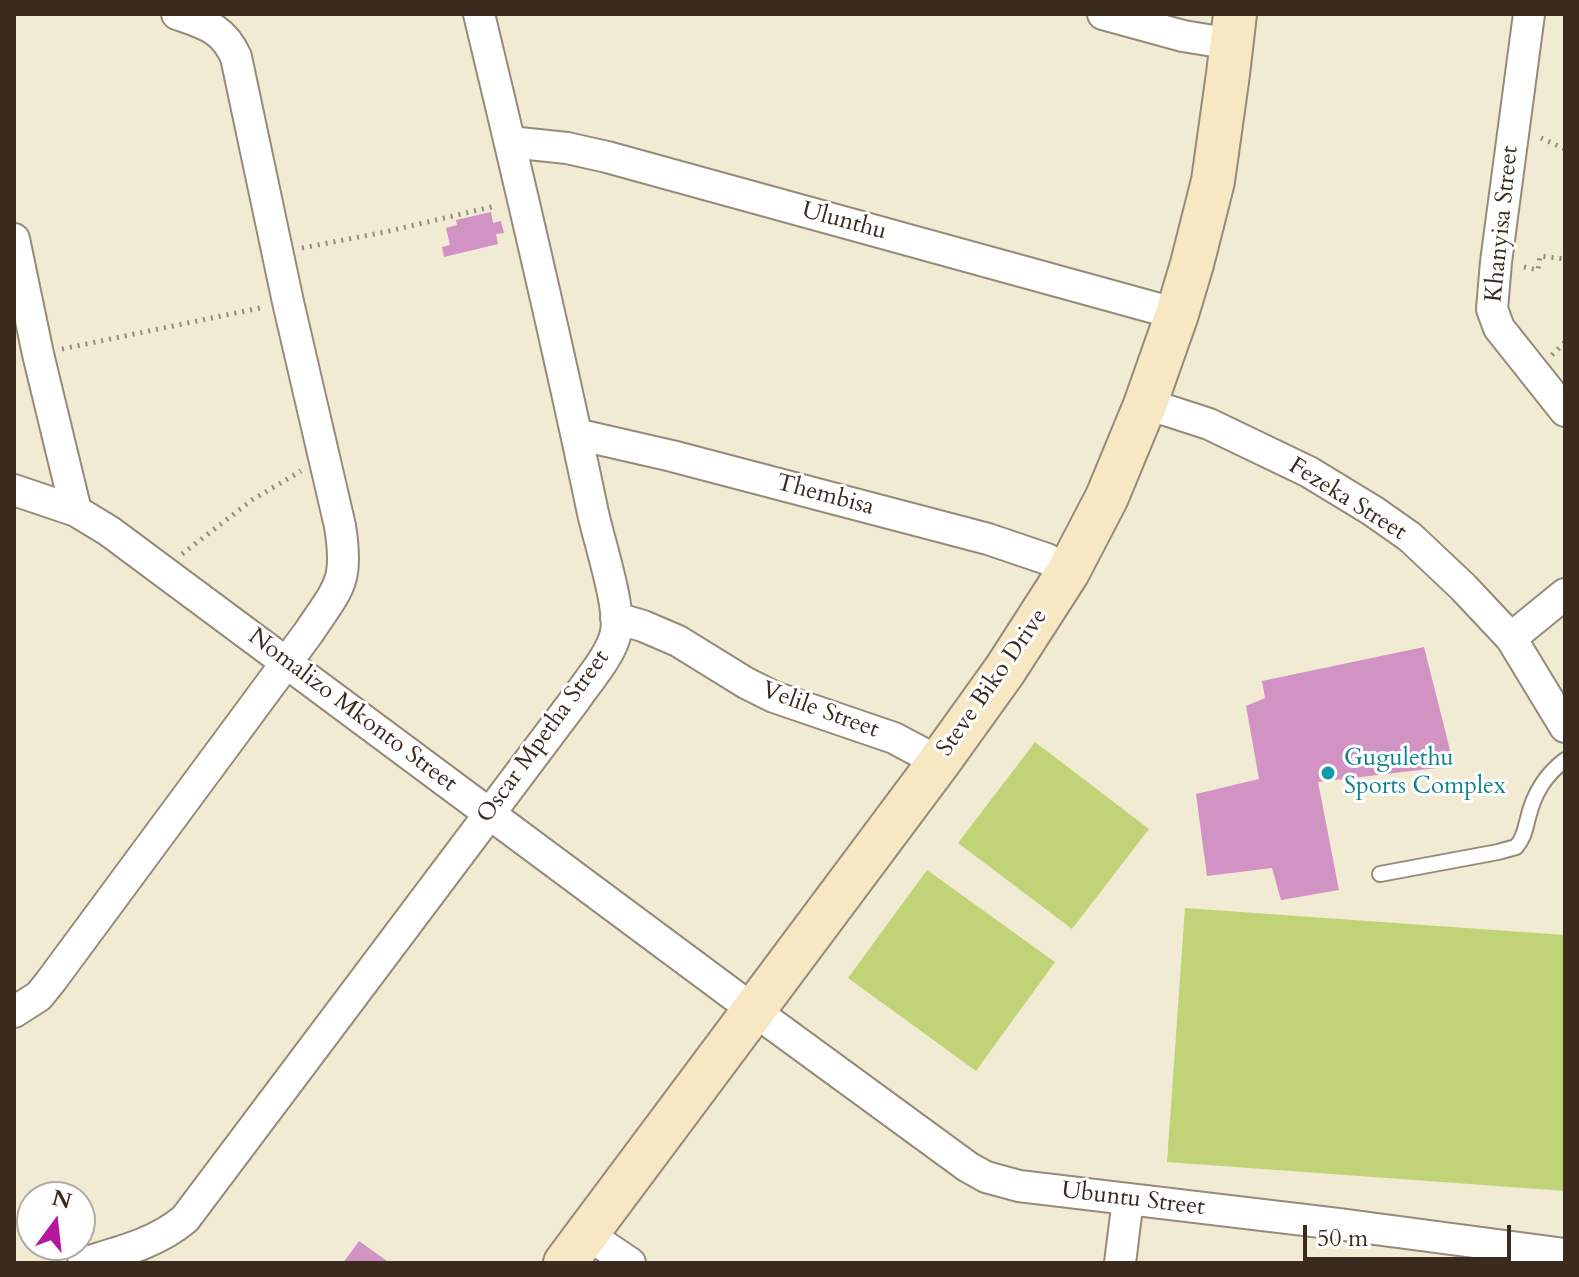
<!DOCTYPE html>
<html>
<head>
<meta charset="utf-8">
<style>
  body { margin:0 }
  #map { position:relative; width:1579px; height:1277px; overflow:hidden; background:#f1ebd4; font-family:Cardo,serif }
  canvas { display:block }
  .frame { position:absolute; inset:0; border:16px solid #3b2a1e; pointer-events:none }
  .north { position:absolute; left:16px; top:1181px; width:80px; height:80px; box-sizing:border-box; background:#fff; border:2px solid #b1aaa5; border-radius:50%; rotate:15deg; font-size:22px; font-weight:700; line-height:32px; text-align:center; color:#3b2a1e }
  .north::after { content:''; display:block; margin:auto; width:28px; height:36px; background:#b5179e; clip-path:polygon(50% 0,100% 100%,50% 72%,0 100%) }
  .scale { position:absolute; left:1303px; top:1225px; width:208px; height:36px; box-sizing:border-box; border:4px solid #3b2a1e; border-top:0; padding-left:10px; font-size:24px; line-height:28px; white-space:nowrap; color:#3b2a1e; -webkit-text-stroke:6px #fff; paint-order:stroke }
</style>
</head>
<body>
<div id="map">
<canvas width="1579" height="1277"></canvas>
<div class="frame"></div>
<div class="north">N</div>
<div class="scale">50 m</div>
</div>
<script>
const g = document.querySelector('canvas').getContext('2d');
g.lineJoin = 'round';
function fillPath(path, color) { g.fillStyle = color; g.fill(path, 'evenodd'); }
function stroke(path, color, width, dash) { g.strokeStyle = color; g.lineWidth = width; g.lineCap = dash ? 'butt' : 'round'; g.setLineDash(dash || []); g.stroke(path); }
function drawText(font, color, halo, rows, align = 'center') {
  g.font = font + ' Cardo,serif'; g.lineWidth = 6; g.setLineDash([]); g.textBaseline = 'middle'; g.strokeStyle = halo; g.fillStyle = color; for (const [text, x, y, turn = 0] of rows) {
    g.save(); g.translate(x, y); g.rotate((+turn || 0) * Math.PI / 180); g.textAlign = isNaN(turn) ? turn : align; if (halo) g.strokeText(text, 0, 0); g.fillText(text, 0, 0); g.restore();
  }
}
fillPath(new Path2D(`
  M1035,742l114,87 -77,100 -114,-86z
  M927,870l128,92 -79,109 -128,-93z
  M1185,908l380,27v256l-398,-29z`), '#c0d477');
fillPath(new Path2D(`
  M491,212l2,11 8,-2 3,12 -8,1 2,10 -54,13 -2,-10 8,-2 -4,-17 11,-3 -1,-5z
  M1424,647l30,119 -136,16 21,108 -58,10 -9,-32 -65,8 -11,-82 63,-15 -13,-73 19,-8 -3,-17z
  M359,1241l31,22h-47z`), '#d093c4');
const service = new Path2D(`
  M1380,874l118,-22 18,-5c8,-9 9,-18 12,-29 6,-25 17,-43 37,-58`);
const minor = new Path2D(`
  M1103,14l80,22 49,8
  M1529,14l-33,248 -4,47 7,19 66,83
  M510,142l57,6 40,9 570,157
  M14,239l24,115 38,157
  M1145,405l24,6 40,13 100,48 64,39 37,26 53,50 48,51 54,89
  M576,434l96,22 316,83 59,20 21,13
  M14,490l62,21 33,20 662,492 197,144 18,10 33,9 319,38 227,30
  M616,618l27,8 35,15 68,42 28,14 120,41 45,24
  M1511,638l54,-44
  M14,1012l25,-16 12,-15 258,-349c30,-45 40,-50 31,-106l-52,-224 -52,-245c-13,-29 -31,-33 -59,-43
  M587,1234l43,29
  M83,1263c36,-11 72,-19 102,-44l390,-519c13,-19 37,-46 41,-68 5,-25 -17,-91 -23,-119 -35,-167 -74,-333 -114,-499
  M1120,1263l8,-64`);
const secondary = new Path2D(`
  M565,1263l374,-501 66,-92 63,-98 39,-75 38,-92 32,-91 15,-50 21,-83 15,-107 7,-60`);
stroke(service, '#968a79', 18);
stroke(minor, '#968a79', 34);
stroke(secondary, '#968a79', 46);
stroke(new Path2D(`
  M1541,138l24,11
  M302,248l83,-16 110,-26
  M1524,267l14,3 2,-14 25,3
  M62,349l198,-41
  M1552,355l13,-13
  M182,554l70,-54 49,-29`), '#968a79', 5, [2, 6]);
stroke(service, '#fff', 14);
stroke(minor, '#fff', 30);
stroke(secondary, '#f7e8c3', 42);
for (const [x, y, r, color] of [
  [1328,773,8,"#0f9aa8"]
]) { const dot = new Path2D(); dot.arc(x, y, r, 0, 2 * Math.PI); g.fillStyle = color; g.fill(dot); stroke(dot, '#fff', 3); }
drawText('24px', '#3b2a1e', '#fff', [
  ["Ulunthu",844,222,15],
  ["Khanyisa Street",1503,224,-84],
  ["Thembisa",825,496,15],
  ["Fezeka Street",1347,500,32],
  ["Steve Biko Drive",993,683,-55],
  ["Nomalizo Mkonto Street",352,711,37],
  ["Velile Street",820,711,20],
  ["Oscar Mpetha Street",544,737,-54],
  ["Ubuntu Street",1133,1200,7]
]);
drawText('24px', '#0d838f', '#fff', [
  ["Gugulethu",1344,759],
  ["Sports Complex",1344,787]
], 'left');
</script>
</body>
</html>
